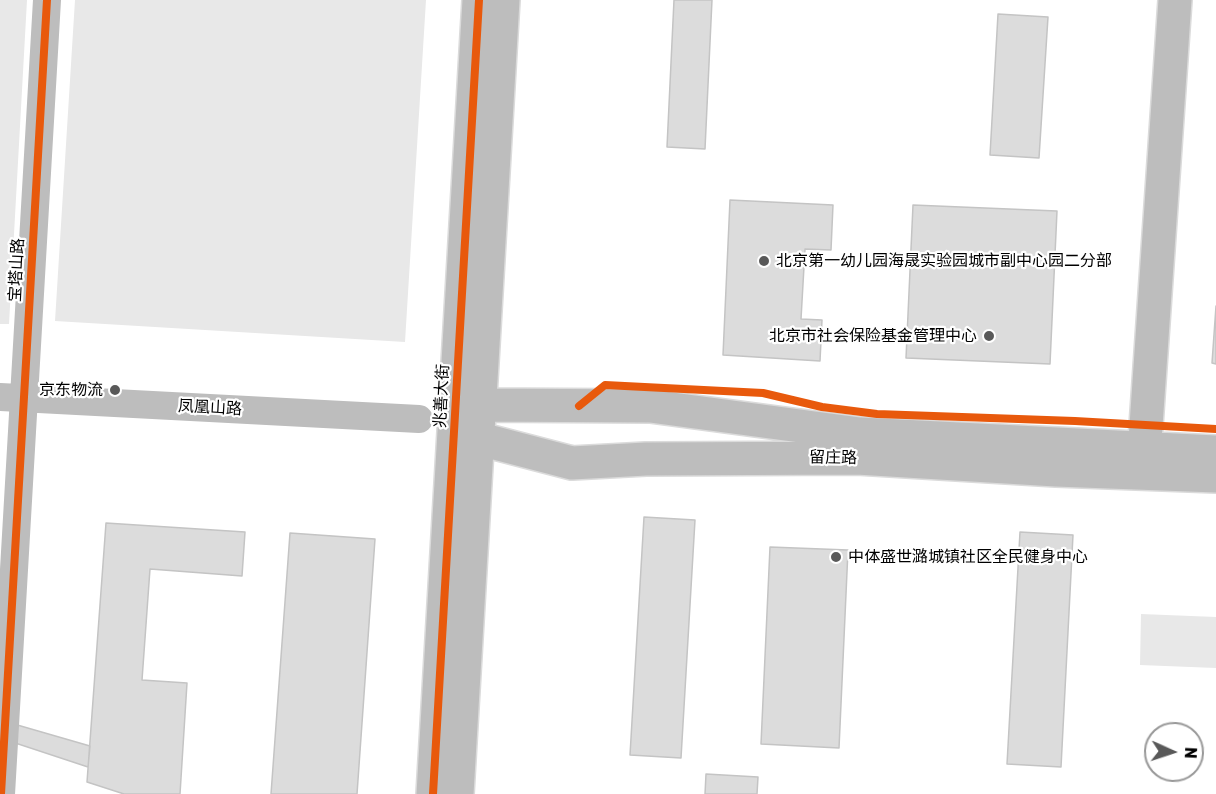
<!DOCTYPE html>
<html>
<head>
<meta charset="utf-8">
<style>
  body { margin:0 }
  #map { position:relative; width:1216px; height:794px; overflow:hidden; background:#fff; font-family:Rubik,sans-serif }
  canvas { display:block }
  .north { position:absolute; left:1144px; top:722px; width:60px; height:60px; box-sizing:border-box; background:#fff; border:2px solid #999; border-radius:50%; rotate:93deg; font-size:16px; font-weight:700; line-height:24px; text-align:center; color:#000 }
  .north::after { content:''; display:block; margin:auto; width:21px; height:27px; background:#595959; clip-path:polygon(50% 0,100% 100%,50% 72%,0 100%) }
</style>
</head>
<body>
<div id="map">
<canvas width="1216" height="794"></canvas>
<div class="north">N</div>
</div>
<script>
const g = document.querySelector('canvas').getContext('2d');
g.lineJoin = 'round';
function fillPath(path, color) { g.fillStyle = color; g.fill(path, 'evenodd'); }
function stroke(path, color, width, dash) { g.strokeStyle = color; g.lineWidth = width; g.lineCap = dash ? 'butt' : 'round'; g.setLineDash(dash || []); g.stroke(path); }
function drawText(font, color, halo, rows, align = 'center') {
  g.font = font + ' Rubik,"Noto Sans SC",sans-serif'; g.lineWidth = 4.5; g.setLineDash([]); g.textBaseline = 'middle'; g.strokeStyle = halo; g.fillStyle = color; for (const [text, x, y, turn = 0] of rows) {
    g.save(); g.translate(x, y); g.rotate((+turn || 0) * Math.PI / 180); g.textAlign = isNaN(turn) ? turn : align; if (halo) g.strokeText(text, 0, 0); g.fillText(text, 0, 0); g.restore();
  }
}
fillPath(new Path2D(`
  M0,0h27l-18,324h-9z
  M75,0h351l-21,342 -350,-21z
  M1141,614l75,3v51l-76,-3z`), '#e8e8e8');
const building = new Path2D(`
  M674,0h38l-7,149 -38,-2z
  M998,14l50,3 -9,141 -49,-3z
  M730,200l103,5 -2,45 -26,-1 -4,70 21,1 -2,41 -97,-6z
  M913,205l144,6 -7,153 -144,-6z
  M1216,306v58l-4,-1z
  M644,517l51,3 -14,238 -51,-3z
  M106,523l139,9 -3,44 -92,-7 -8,111 45,3 -7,111h-56l-37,-12z
  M1020,532l53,3 -12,232 -54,-3z
  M290,533l85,6 -18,255h-86z
  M770,547l78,3 -9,198 -78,-4z
  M0,720l90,26 -2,21 -88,-29z
  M706,774l52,3 -1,17h-52z`);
fillPath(building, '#dcdcdc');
stroke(building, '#c4c4c4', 1.5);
const major = new Path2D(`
  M458,407l21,-2 171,1 210,28 356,18
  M455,436l21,2 96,25 74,-4 211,-1 199,12 160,6
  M1143,470l32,-470
  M433,794l46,-794
  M457,794l46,-794`);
stroke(major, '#dbdbdb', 36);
stroke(new Path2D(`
  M0,397l419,22
  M1,794l46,-794`), '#bdbdbd', 28);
stroke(major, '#bdbdbd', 33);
stroke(new Path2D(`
  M579,406l26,-21 158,8 59,14 55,7 198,7 141,8
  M1,794l46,-794
  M433,794l46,-794`), '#e8590c', 8);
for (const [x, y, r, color] of [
  [764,261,6,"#595959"],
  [989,336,6,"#595959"],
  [115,390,6,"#595959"],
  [836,557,6,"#595959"]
]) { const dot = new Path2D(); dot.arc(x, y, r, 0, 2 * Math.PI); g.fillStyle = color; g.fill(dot); stroke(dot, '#fff', 2); }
drawText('16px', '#000', '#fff', [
  ["北京第一幼儿园海晟实验园城市副中心园二分部",776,261],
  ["北京市社会保险基金管理中心",977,336,"right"],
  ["京东物流",103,390,"right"],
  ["中体盛世潞城镇社区全民健身中心",848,557]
], 'left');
drawText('16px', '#000', '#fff', [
  ["宝塔山路",17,270,-87],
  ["兆善大街",442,396,-87],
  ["凤凰山路",210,408,3],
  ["留庄路",833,458,1]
]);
</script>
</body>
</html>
